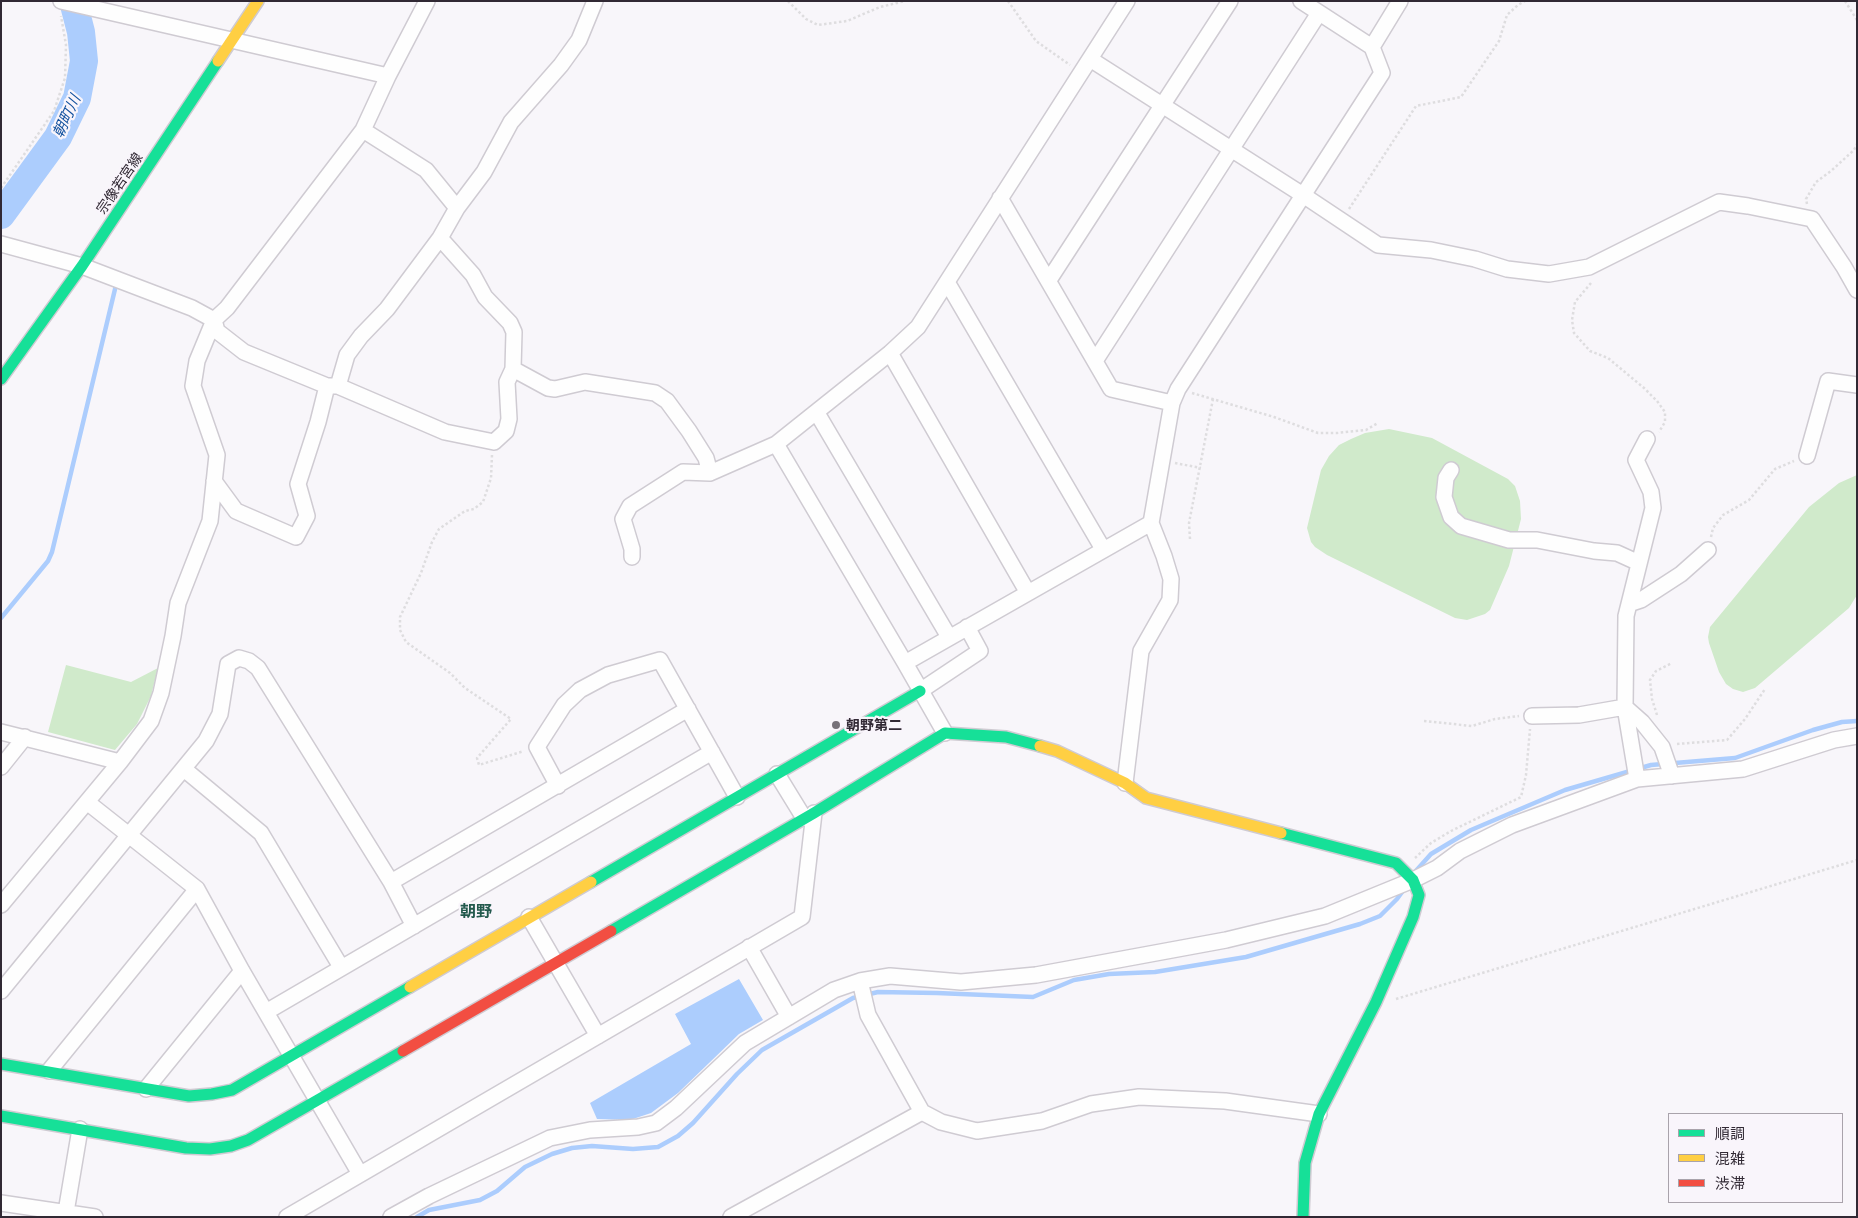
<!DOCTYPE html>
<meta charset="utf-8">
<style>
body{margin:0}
#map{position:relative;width:1858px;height:1218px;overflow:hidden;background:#f8f6fa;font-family:Georgia,"Noto Sans JP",serif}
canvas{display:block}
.frame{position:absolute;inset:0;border:2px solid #312934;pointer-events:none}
.legend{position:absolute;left:1668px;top:1113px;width:175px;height:90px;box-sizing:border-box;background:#f9f5fb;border:1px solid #a9a3ab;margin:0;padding:6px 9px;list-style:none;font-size:15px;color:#312934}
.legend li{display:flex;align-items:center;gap:10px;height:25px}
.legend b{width:25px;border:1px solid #a9a3ab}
</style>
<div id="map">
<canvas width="1858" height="1218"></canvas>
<div class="frame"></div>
<ul class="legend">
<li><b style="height:6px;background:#16e098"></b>順調</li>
<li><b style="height:6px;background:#ffcf43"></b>混雑</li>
<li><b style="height:6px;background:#f24e42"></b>渋滞</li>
</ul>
</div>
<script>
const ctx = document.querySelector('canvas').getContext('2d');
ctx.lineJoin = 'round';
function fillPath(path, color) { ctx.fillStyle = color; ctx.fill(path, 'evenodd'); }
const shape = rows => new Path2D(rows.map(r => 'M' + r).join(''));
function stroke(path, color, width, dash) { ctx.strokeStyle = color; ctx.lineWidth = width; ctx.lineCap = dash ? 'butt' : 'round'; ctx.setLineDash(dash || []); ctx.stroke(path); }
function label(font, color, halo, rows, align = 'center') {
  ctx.font = font + ' Georgia,"Noto Sans JP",serif'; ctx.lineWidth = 4.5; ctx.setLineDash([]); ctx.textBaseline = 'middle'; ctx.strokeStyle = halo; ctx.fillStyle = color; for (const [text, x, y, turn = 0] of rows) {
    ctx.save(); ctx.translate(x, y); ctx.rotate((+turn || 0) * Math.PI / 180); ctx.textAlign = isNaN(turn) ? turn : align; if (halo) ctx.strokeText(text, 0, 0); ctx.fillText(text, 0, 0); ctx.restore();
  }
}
fillPath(shape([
 [1389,429,1432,438,1508,479,1515,486,1520,501,1521,519,1509,566,1490,610,1485,614,1467,620,1455,618,1327,555,1315,547,1311,542,1307,528,1321,470,1329,456,1339,445,1351,439,1365,433],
 [1857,475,1857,595,1849,608,1755,688,1743,692,1733,689,1726,684,1719,672,1709,643,1708,637,1710,627,1809,507,1839,483],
 [66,665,131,682,158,668,151,696,137,724,115,750,48,732]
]), '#d0eacb');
fillPath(shape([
 [739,979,763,1020,739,1034,678,1093,651,1113,630,1120,597,1119,590,1103,691,1044,675,1014]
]), '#accdfd');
stroke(shape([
 [1,618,48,561,52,552,116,285],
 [1414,873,1431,854,1471,830,1565,790,1651,765,1735,758,1813,730,1842,722,1857,721],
 [417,1217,429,1210,480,1200,497,1191,525,1167,552,1154,572,1148,592,1146,633,1149,658,1147,678,1136,693,1123,737,1074,762,1050,853,998,878,992,937,993,1033,997,1074,980,1109,974,1155,972,1246,957,1360,924,1380,916,1397,899,1405,888]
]), '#accdfd', 4.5);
stroke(shape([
 [1,215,58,137,77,98,84,61,81,32,73,1]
]), '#accdfd', 28);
const street = shape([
 [61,1,388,76],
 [1372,47,1400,1],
 [1090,59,1303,195,1378,245,1431,250,1475,259,1507,269,1549,274,1589,267,1719,202,1748,206,1812,219,1844,267,1857,290],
 [363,130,426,170,457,208],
 [1000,198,1111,389,1172,403],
 [440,238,473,275,485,297,510,323,514,332,513,369],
 [1,244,82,266,192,308,214,320,217,331,244,352,327,386,338,386,445,432,494,442,506,431,509,419,507,382,513,369,548,388,555,389,585,382,655,393,667,401,689,431,706,458,710,473,776,444,890,353,918,327,1127,1],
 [1049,280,1230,1],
 [947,282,1103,549],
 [890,353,1028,593],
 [1095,361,1319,13],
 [338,386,347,355,361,336,387,309,440,238,457,208,484,172,511,122,561,65,579,40,595,1],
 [817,413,949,637],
 [776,444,905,663,945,733],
 [1807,456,1828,381,1857,385],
 [1451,470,1446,478,1444,497,1451,517,1461,526,1509,540,1537,540,1594,551,1617,553,1639,563],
 [214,481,236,511,296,537,307,516,298,484,318,422,327,386],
 [632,557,632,549,623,519,630,506,683,472,710,473],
 [1629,604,1641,600,1681,574,1708,550],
 [905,663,1151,523],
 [920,691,980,651,967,627],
 [1532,716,1579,715,1625,707,1642,722,1662,747,1672,776],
 [1,732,120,762],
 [1,767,25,737],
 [184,769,261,833,341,967],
 [777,774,804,818],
 [1637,779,1625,707,1626,616,1653,508,1651,492,1636,460,1647,439],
 [1125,783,1141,651,1170,600,1171,579,1164,556,1151,523,1172,403,1178,389,1382,73,1372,47,1301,1],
 [558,786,537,747,564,705,580,690,608,675,660,660,737,797],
 [87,802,197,889,242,971,360,1174],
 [391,882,688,709],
 [1,905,120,762,151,721,161,693,173,636,178,603,210,521,217,455,193,386,197,361,214,320,227,308,363,130,388,76,427,1],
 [529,917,598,1036],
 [749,947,789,1017],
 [860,981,868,1015,922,1112,941,1122,977,1131,1042,1121,1091,1104,1139,1097,1225,1101,1319,1114],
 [1,991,206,741,220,714,228,664,239,658,249,661,258,668,391,882,414,926],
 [266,1012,712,752],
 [49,1071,197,889],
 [146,1089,242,971],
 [1,1203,95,1217],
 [66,1212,80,1129],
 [287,1217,802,917,814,813],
 [391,1217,429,1196,550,1138,590,1130,638,1127,656,1123,676,1108,745,1043,834,990,860,981,890,976,961,982,1036,975,1226,940,1325,916,1413,880,1437,868,1460,851,1512,825,1637,779,1743,769,1834,740,1857,736],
 [731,1217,922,1112]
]);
const fast = shape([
 [1,379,82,266,218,61],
 [1281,833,1396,863,1413,880,1419,895,1413,917,1376,1002,1319,1114,1305,1163,1303,1217],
 [591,882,920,691],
 [611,931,814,813,945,733,1006,737,1040,746],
 [1,1064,189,1096,212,1094,232,1090,410,987],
 [1,1116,186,1148,210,1149,231,1146,248,1140,403,1051]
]);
const slow = shape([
 [218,61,258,1],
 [1040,746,1057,751,1125,783,1146,798,1281,833],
 [410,987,591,882]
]);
const jam = shape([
 [403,1051,611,931]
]);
stroke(street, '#cfcbd2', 18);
stroke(fast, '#cfcbd2', 14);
stroke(slow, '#cfcbd2', 14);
stroke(jam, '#cfcbd2', 14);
stroke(shape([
 [788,1,806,19,818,25,847,21,880,7,905,1],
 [1008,1,1036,41,1070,65],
 [1845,1,1857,20],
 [1,188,54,111,65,78,66,45,61,16],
 [1807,204,1806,199,1816,182,1831,171,1854,150,1857,144],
 [1349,209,1416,106,1461,97,1499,41,1507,15,1518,5,1525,1],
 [1591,283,1575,302,1572,320,1574,333,1590,351,1608,358,1644,388,1657,401,1665,412,1665,422,1659,432],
 [1192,393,1274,417,1318,433,1337,433,1366,430,1378,423],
 [492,455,491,478,483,502,474,509,465,511,439,529,432,542,421,573,400,617,400,630,406,642,450,673,465,688,511,719,477,758,479,765,524,751],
 [1175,463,1201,468],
 [1711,537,1713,528,1723,515,1749,500,1775,469,1794,461],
 [1190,539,1189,523,1213,399],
 [1657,715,1652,699,1650,680,1656,671,1672,663],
 [1424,721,1472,726,1495,719,1519,716],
 [1677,744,1727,740,1745,719,1765,689],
 [1415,858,1431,843,1451,831,1521,797,1526,775,1530,729],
 [1396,999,1857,860]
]), '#dedddf', 2.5, [2.5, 2.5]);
stroke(street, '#fefefe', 15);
stroke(fast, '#16e098', 11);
stroke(slow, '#ffcf43', 11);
stroke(jam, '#f24e42', 11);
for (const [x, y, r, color] of [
 [836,725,5,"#777179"]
]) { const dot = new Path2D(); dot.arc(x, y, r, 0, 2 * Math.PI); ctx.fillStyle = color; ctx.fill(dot); stroke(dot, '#f9f5fb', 2); }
label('14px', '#312934', '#f9f5fb', [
 ["宗像若宮線",119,183,-56]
]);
label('bold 14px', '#312934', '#f9f5fb', [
 ["朝野第二",846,725]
], 'left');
label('italic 15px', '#12519e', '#f9f5fb', [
 ["朝町川",66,116,-65]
]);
label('bold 16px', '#23594d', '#f9f5fb', [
 ["朝野",476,911]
]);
</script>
